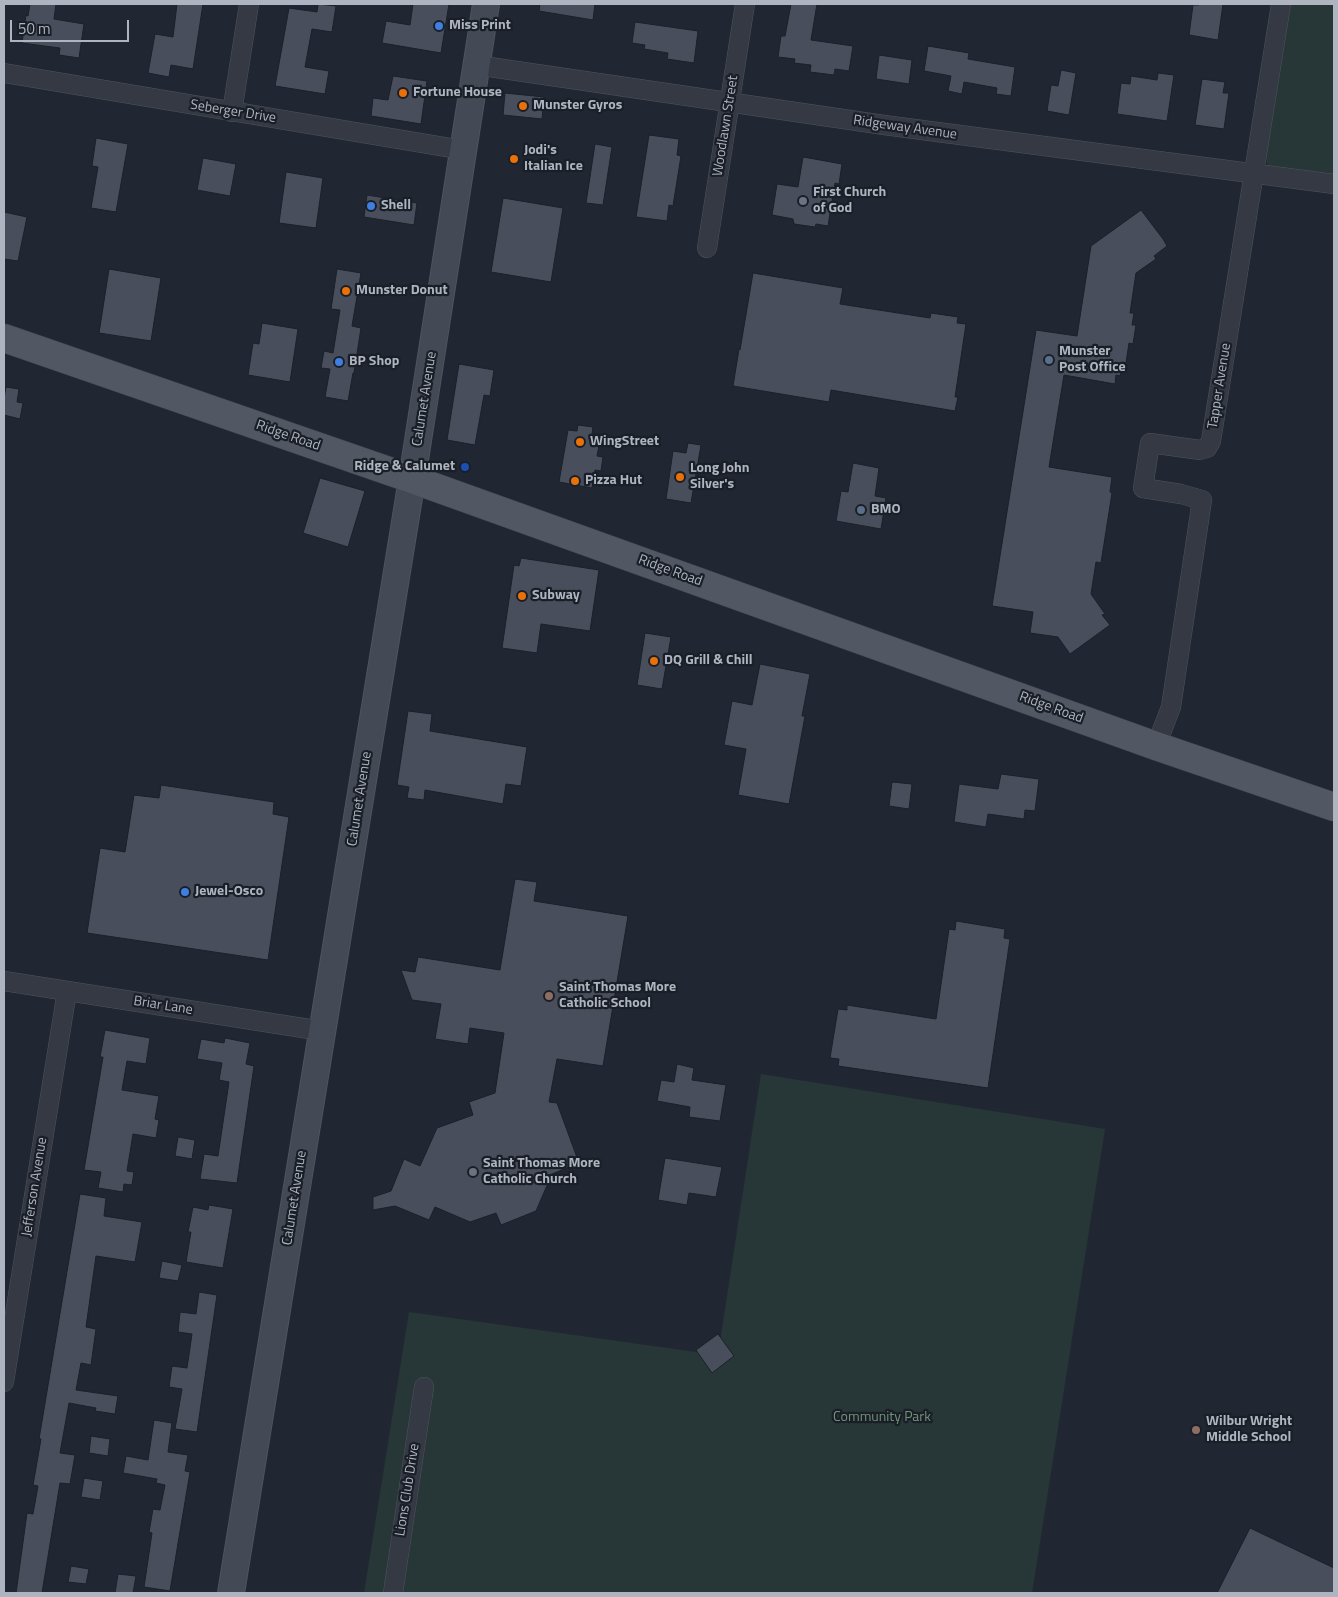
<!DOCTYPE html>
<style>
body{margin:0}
#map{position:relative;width:1338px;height:1597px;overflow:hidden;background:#212732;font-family:"Titillium Web",sans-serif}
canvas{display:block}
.frame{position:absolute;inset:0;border:5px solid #aeb4c0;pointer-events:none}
.scale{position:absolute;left:10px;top:20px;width:119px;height:22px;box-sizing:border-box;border:2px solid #aeb4c0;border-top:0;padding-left:6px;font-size:15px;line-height:18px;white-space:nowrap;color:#aeb4c0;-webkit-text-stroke:4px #1a1f27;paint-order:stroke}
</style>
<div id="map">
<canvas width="1338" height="1597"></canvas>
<div class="frame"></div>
<div class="scale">50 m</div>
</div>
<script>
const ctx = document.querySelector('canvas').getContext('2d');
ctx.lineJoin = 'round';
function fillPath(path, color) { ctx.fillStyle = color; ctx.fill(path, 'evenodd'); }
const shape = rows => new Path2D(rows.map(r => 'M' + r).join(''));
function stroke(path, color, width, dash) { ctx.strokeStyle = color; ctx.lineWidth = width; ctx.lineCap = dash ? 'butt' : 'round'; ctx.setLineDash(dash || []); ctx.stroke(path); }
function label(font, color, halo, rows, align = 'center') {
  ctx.font = font + ' "Titillium Web",sans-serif'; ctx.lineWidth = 4.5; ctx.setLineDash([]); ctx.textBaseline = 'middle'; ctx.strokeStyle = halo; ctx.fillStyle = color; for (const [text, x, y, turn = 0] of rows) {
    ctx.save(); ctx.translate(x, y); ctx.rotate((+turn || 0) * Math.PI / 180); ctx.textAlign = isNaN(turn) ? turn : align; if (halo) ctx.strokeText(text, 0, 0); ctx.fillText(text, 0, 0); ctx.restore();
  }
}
fillPath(shape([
 [1290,4,1334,4,1334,178,1275,170,1267,164,1266,157],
 [761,1074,1105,1129,1032,1593,364,1593,409,1312,718,1355]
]), '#273637');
const building = shape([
 [30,4,56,4,54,19,84,24,79,58,59,55,60,48,22,43,26,15,28,16,30,4],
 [177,4,203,4,193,69,171,65,169,77,148,73,155,34,173,37,177,4],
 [318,4,336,6,332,32,312,29,305,67,329,71,325,94,275,86,289,8,317,12,318,4],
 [413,4,449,4,441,53,382,43,386,21,410,25,413,4],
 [540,4,595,4,593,20,539,11,540,4],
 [791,4,817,4,811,40,853,46,849,71,835,69,834,75,810,72,811,65,794,63,795,59,778,57,781,36,785,36,791,4],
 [1199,4,1223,4,1218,40,1189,35,1193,5,1199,5,1199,4],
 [635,22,698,31,694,63,667,59,668,53,644,49,645,45,632,43,635,22],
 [928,46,969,53,968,59,1015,67,1011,96,996,94,997,88,964,82,962,94,948,91,951,76,924,71,928,46],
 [879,55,912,60,909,84,876,79,879,55],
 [1061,70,1076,73,1069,115,1047,111,1051,85,1058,86,1061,70],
 [1158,73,1174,75,1167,121,1117,114,1121,83,1130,84,1131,76,1157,80,1158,73],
 [393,76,427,81,421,124,371,116,373,98,388,100,393,76],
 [1202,79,1225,82,1223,93,1229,93,1224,129,1195,125,1202,79],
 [505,93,544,97,542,119,503,115,505,93],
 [649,135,679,139,677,155,681,156,673,206,669,205,667,221,636,217,649,135],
 [96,138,128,144,116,212,91,208,98,167,92,166,96,138],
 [595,144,612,147,603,205,586,203,595,144],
 [803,157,842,164,839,184,835,183,828,226,816,224,815,227,794,224,793,219,772,215,777,184,798,187,803,157],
 [203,158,236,164,230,196,197,190,203,158],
 [286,172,323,178,316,228,279,223,286,172],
 [367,195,417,203,414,225,364,217,367,195],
 [503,198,563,208,551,282,491,272,503,198],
 [1141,210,1163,239,1167,246,1154,256,1156,259,1136,273,1130,313,1134,313,1132,325,1136,325,1133,344,1129,343,1126,363,1122,362,1120,376,1116,375,1115,384,1064,375,1049,467,1112,477,1110,492,1112,493,1101,563,1096,562,1091,594,1105,614,1102,615,1110,625,1070,654,1058,637,1030,633,1033,612,992,606,1036,330,1077,336,1091,246,1141,210],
 [4,212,27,217,18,261,4,259,4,212],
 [109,269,161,278,151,341,99,333,109,269],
 [337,269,361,273,352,326,361,328,354,373,353,373,348,401,325,397,330,369,321,368,324,351,333,353,340,310,331,309,337,269],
 [753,273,843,288,840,304,930,318,931,313,958,317,957,323,966,324,955,397,958,397,955,411,831,390,829,402,733,386,739,349,740,350,753,273],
 [262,323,298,329,290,382,248,375,253,343,259,344,262,323],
 [459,364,494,370,490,396,484,395,475,445,447,440,459,364],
 [6,387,19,389,17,402,23,403,20,419,4,415,4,398,6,387],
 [578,425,593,427,592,434,601,435,597,456,603,457,601,471,595,470,592,488,559,482,568,430,577,431,578,425],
 [688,443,701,445,691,503,666,499,673,451,686,453,688,443],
 [853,463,879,468,875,496,886,498,881,529,836,521,841,491,848,492,853,463],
 [320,478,365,491,348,547,303,533,320,478],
 [521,558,599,570,590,631,541,624,537,653,502,648,514,565,519,566,521,558],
 [645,633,671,637,662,689,637,685,645,633],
 [760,664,810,674,802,716,805,716,789,804,738,795,746,749,724,745,732,701,752,705,760,664],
 [408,711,432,714,430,731,527,747,521,786,506,784,503,804,425,790,424,800,407,798,409,787,397,785,408,711],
 [1001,774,1039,779,1035,811,1025,810,1024,819,988,814,986,827,954,822,959,784,998,789,1001,774],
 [892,782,912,784,909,809,889,806,892,782],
 [161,785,274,802,273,814,289,817,268,960,87,933,100,848,125,852,134,795,159,798,161,785],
 [515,879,537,882,534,901,628,916,603,1066,557,1059,549,1102,557,1103,579,1163,552,1174,536,1211,501,1225,496,1213,470,1222,435,1207,429,1220,395,1206,373,1210,373,1197,391,1191,404,1159,420,1166,437,1128,473,1115,469,1102,495,1093,504,1033,470,1028,468,1044,435,1039,441,1004,412,1000,401,970,415,972,418,957,500,970,515,879],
 [956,921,1005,929,1004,938,1010,939,988,1088,838,1066,839,1059,830,1058,838,1009,847,1010,847,1005,936,1019,949,929,955,930,956,921],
 [105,1030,150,1038,146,1064,127,1061,122,1090,159,1096,155,1119,159,1120,156,1138,133,1134,127,1171,134,1172,132,1185,124,1184,123,1192,98,1188,101,1172,84,1170,103,1057,100,1057,105,1030],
 [225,1038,250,1043,246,1064,254,1066,237,1183,200,1179,204,1154,218,1156,229,1082,219,1080,222,1063,197,1059,201,1039,224,1043,225,1038],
 [677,1064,694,1068,692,1080,726,1085,720,1121,689,1117,690,1107,657,1101,661,1080,674,1082,677,1064],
 [178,1137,195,1140,192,1159,175,1156,178,1137],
 [665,1158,722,1167,716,1197,689,1193,687,1205,658,1200,665,1158],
 [80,1194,106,1198,104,1216,142,1222,135,1262,96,1256,86,1327,96,1329,91,1365,81,1363,76,1390,118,1396,115,1414,95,1411,96,1408,69,1403,60,1453,75,1455,70,1484,60,1483,42,1593,16,1593,27,1513,33,1514,38,1486,33,1485,41,1439,39,1439,80,1194],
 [209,1205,233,1209,223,1268,186,1262,191,1232,188,1232,193,1207,208,1210,209,1205],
 [162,1261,182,1265,178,1281,159,1278,162,1261],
 [199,1292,217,1295,197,1432,175,1429,182,1389,169,1387,172,1366,187,1368,192,1334,178,1332,180,1312,196,1314,199,1292],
 [718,1334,734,1356,712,1373,696,1350,718,1334],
 [154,1420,172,1423,168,1452,188,1455,185,1471,190,1472,170,1591,144,1587,152,1533,149,1532,153,1509,160,1510,165,1485,156,1483,157,1479,123,1473,126,1456,148,1460,154,1420],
 [91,1436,110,1439,108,1456,89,1453,91,1436],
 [84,1478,103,1481,100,1500,81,1497,84,1478],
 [1250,1528,1334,1568,1334,1593,1217,1593,1250,1528],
 [71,1566,89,1569,86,1584,68,1582,71,1566],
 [118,1574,136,1576,133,1593,115,1593,118,1574]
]);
fillPath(building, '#484e5b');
stroke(building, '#1c2029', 1);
const minor = shape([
 [476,65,884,125,1334,184],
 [4,73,463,150],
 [232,112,249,4],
 [707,248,745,4],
 [1156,746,1171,707,1202,500,1181,494,1143,488,1150,443,1200,450,1207,448,1211,441,1281,4],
 [4,981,322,1031],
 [4,1382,67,991],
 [393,1593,424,1387]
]);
const secondary = shape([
 [231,1593,412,479,486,4]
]);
const primary = shape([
 [4,338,412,479,1156,746,1334,807]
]);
stroke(minor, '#4f545e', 20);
stroke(secondary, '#4f545e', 28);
stroke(primary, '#3e424c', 29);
stroke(minor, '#343943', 19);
stroke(secondary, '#434955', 26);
stroke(primary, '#525863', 28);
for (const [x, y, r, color] of [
 [439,26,5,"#3f7fe0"],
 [403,93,5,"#e8710a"],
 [523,106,5,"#e8710a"],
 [514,159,5,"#e8710a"],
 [803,201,5,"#6b7280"],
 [371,206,5,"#3f7fe0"],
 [346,291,5,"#e8710a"],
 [1049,360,5,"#5c6f8a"],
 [339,362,5,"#3f7fe0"],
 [580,442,5,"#e8710a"],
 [465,467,5,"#1a4fb4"],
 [680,477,5,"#e8710a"],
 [575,481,5,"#e8710a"],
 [861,510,5,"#5c6f8a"],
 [522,596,5,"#e8710a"],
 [654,661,5,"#e8710a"],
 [185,892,5,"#3f7fe0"],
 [549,996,5,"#8d6e63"],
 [473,1172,5,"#6b7280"],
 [1196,1430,5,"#8d6e63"]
]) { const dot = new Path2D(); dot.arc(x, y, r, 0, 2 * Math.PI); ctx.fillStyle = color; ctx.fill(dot); stroke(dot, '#1a1f27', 2); }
label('bold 14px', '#aeb4c0', '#1a1f27', [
 ["Miss Print",449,26],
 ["Fortune House",413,93],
 ["Munster Gyros",533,106],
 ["Jodi's",524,151],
 ["Italian Ice",524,167],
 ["First Church",813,193],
 ["of God",813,209],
 ["Shell",381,206],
 ["Munster Donut",356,291],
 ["Munster",1059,352],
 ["Post Office",1059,368],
 ["BP Shop",349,362],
 ["WingStreet",590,442],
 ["Ridge & Calumet",455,467,"right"],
 ["Long John",690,469],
 ["Silver's",690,485],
 ["Pizza Hut",585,481],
 ["BMO",871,510],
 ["Subway",532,596],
 ["DQ Grill & Chill",664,661],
 ["Jewel-Osco",195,892],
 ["Saint Thomas More",559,988],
 ["Catholic School",559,1004],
 ["Saint Thomas More",483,1164],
 ["Catholic Church",483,1180],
 ["Wilbur Wright",1206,1422],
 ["Middle School",1206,1438]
], 'left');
label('14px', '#aeb4c0', '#1a1f27', [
 ["Seberger Drive",233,112,9],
 ["Woodlawn Street",726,126,-81],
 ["Ridgeway Avenue",905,128,8],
 ["Tapper Avenue",1220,386,-81],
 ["Calumet Avenue",425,399,-81],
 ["Ridge Road",288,436,19],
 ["Ridge Road",670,571,20],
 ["Ridge Road",1051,708,20],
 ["Calumet Avenue",360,799,-81],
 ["Briar Lane",163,1006,9],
 ["Jefferson Avenue",35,1187,-81],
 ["Calumet Avenue",295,1198,-81],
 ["Lions Club Drive",408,1490,-81]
]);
label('14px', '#70937b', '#1a1f27', [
 ["Community Park",882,1418]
]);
</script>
